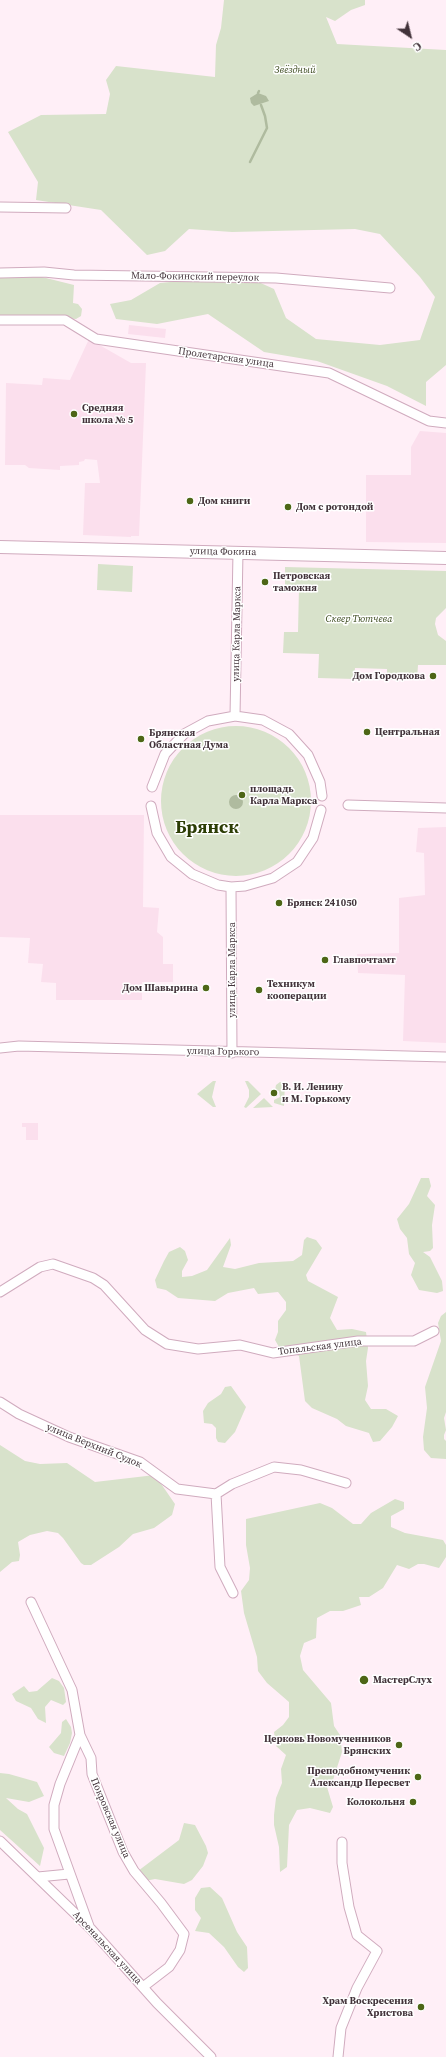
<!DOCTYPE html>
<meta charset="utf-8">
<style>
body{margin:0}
#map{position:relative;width:446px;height:2057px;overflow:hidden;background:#ffeff7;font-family:"Source Serif 4",serif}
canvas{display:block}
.north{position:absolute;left:390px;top:16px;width:40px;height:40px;-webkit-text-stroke:3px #fff;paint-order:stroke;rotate:145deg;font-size:11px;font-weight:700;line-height:16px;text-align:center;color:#42333a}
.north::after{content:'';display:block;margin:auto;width:14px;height:18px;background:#42333a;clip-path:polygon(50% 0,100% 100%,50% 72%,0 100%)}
</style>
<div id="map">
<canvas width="446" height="2057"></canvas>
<div class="north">С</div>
</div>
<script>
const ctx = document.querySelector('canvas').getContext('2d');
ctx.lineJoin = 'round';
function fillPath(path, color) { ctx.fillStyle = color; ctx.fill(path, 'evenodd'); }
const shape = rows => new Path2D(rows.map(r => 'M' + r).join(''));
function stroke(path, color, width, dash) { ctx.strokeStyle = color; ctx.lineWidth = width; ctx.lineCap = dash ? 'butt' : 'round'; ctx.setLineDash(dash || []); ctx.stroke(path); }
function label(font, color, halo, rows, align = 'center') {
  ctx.font = font + ' "Source Serif 4",serif'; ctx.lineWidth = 3; ctx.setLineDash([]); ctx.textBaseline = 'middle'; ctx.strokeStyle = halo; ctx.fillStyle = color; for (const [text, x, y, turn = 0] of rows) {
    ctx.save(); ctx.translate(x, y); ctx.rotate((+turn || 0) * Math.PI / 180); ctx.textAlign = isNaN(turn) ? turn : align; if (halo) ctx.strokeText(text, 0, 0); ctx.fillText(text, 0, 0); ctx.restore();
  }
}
fillPath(shape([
 [129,325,166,329,165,338,128,334],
 [89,339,131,363,146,363,139,536,131,536,131,537,83,535,85,483,100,483,97,460,85,459,84,461,79,462,79,465,60,466,60,470,29,468,25,465,5,465,6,383,42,385,43,378,70,380],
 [420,431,446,433,446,543,366,542,366,475,411,475,411,447],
 [0,815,144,815,143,907,159,908,157,932,163,937,163,964,173,964,173,982,142,982,142,1000,56,1000,56,983,41,982,43,964,28,963,30,938,0,937],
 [446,827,446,1043,403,1041,405,975,358,973,357,954,399,953,399,898,425,895,424,853,416,852,418,828],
 [22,1123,38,1123,38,1140,26,1140,26,1127,22,1127]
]), '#fbdfed');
fillPath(shape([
 [224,0,365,0,365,5,351,10,335,21,326,17,337,44,446,50,446,365,426,382,426,406,387,386,317,361,264,352,208,314,157,324,116,319,110,304,131,300,160,283,220,277,254,280,274,289,286,318,316,339,380,345,420,340,435,297,420,277,380,234,355,229,232,232,189,229,165,251,147,255,101,210,36,200,38,182,8,132,41,115,106,114,110,94,106,80,116,66,215,77,216,45,221,28],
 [0,276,38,276,74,285,73,303,78,304,82,309,81,316,76,319,0,315],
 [98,564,133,566,132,592,97,590],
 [285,567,446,571,446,608,436,618,435,624,438,635,446,641,446,665,418,665,417,680,387,680,387,669,355,668,354,679,318,678,319,654,283,653,284,632,298,632,299,587,285,587],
 '161 801a75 75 0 1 1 150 0a75 75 0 1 1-150 0Z',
 [213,1081,216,1081,215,1084,212,1097,216,1107,213,1107,197,1094],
 [245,1081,248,1081,261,1094,246,1108,244,1107,249,1097,249,1090],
 [280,1082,285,1083,284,1106,274,1103,274,1100,280,1097,279,1091,275,1090,276,1085],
 [264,1098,273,1107,253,1108],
 [421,1178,429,1178,431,1186,427,1196,435,1205,432,1225,433,1248,430,1251,423,1252,430,1257,442,1281,443,1291,437,1293,419,1290,411,1275,415,1263,409,1254,407,1238,400,1229,397,1219,409,1204],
 [307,1237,316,1240,322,1248,306,1275,308,1281,338,1297,330,1318,337,1330,352,1329,366,1332,368,1348,366,1361,368,1386,365,1400,371,1409,386,1409,398,1416,392,1427,380,1441,373,1442,369,1433,346,1426,337,1419,312,1408,305,1401,299,1356,279,1347,275,1340,278,1332,278,1321,286,1310,286,1302,278,1292,258,1294,254,1288,228,1293,215,1301,178,1298,166,1290,157,1288,155,1280,164,1261,169,1252,180,1247,185,1251,188,1260,182,1271,182,1277,192,1276,207,1270,230,1238,231,1245,223,1267,235,1269,259,1263,293,1261,302,1255,304,1240],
 [446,1312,446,1412,444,1418,446,1430,444,1435,444,1439,446,1441,446,1459,431,1458,424,1450,423,1437,427,1408,425,1387,441,1341,438,1323,441,1316],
 [231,1386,246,1407,235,1432,225,1443,218,1442,216,1438,216,1428,212,1424,204,1423,203,1411,208,1403,221,1394,225,1387],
 [0,1445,25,1461,40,1464,67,1463,95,1482,155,1475,175,1504,172,1515,154,1528,133,1534,119,1547,91,1565,84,1565,81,1563,63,1538,58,1533,47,1531,30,1535,18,1542,20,1555,19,1561,12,1562,0,1572],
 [395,1499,404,1502,404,1509,391,1516,391,1527,405,1533,443,1540,446,1545,446,1557,439,1568,424,1564,418,1564,409,1569,397,1565,383,1588,369,1597,359,1597,361,1605,343,1611,330,1611,317,1618,316,1638,304,1643,300,1656,303,1670,331,1703,334,1726,340,1735,342,1752,333,1780,327,1787,333,1807,330,1813,310,1808,297,1810,289,1825,287,1867,280,1872,279,1847,274,1825,274,1815,276,1798,282,1783,281,1769,286,1755,276,1746,274,1732,283,1725,289,1717,289,1702,267,1683,258,1671,257,1657,244,1613,241,1591,249,1580,250,1568,246,1545,246,1519,320,1503,332,1508,353,1524,361,1524,371,1513],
 [52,1678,59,1681,64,1688,66,1702,63,1705,51,1700,45,1707,46,1723,38,1719,31,1708,16,1701,12,1694,24,1686,29,1692,37,1691],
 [66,1719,71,1727,72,1733,70,1743,64,1756,54,1753,49,1747,61,1733,62,1722],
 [0,1773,9,1774,37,1782,44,1796,29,1802,6,1798,18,1809,27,1814,44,1848,40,1866,0,1830],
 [184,1823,195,1825,206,1846,208,1853,203,1866,192,1880,184,1884,155,1879,145,1881,138,1871,179,1840],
 [210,1887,222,1898,237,1932,247,1947,248,1968,244,1972,238,1967,224,1947,209,1933,195,1931,201,1918,195,1910,195,1898,201,1888]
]), '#d8e2cb');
fillPath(shape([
 [258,93,266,96,269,101,254,106,251,103,250,98],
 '229 802a7 7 0 1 1 14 0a7 7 0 1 1-14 0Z'
]), '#afbb9f');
stroke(shape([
 [258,93,259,91],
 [250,162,267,128,265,116,261,105]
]), '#afbb9f', 2.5);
const minor = shape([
 [0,207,66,208],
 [0,273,44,272,74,275,276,278,390,288],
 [0,320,65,320,96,339,329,373,429,421,446,423],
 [235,716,238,552],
 [152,787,165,754,184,734,208,721,235,716,263,720,289,734,308,755,320,782,322,796],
 [348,805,446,808],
 [151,806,157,833,171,857,192,874,218,885,231,887,245,886,273,878,297,862,313,838,321,810],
 [231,887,232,1053],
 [0,1048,19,1046,446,1057],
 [0,1292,40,1267,53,1264,93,1278,104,1285,145,1330,167,1344,198,1349,240,1345,273,1353,358,1341,414,1341,434,1331],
 [0,1402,19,1414,69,1437,140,1462,177,1489,216,1494,232,1484,274,1467,301,1470,346,1483],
 [216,1494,220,1567,233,1593],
 [31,1602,72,1690,80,1735,91,1758,92,1774,123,1852,134,1871,161,1903,184,1934,180,1950,169,1967,143,1987],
 [80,1735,60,1784,54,1805,54,1829,89,1926],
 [0,1841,91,1929,157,2003,211,2057],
 [38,1877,69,1874],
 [338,2057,341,2028,357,1988,377,1951,357,1935,349,1907,342,1863,342,1842]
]);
const major = shape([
 [0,547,446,558]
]);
stroke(minor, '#d0abbe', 11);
stroke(major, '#d0abbe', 14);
stroke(minor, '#fff', 9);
stroke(major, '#fff', 12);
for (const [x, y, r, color] of [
 [74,414,4,"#4d6616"],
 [190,501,4,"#4d6616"],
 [288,507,4,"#4d6616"],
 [265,582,4,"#4d6616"],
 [433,676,4,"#4d6616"],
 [367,732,4,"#4d6616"],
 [141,739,4,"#4d6616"],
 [242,795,4,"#4d6616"],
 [279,903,4,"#4d6616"],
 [325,960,4,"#4d6616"],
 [206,988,4,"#4d6616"],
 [259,990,4,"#4d6616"],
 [274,1093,4,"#4d6616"],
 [364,1680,5,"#4d6616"],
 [399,1745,4,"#4d6616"],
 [418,1777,4,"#4d6616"],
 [413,1802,4,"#4d6616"],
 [421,2007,4,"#4d6616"]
]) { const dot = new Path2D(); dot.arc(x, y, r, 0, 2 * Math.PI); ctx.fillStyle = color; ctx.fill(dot); stroke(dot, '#fff', 1.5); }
label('italic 10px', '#38471a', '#fff', [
 ["Звёздный",295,70],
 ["Сквер Тютчева",359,619]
]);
label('10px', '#42333a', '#fff', [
 ["Мало-Фокинский переулок",195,277,1],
 ["Пролетарская улица",226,358,8],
 ["улица Фокина",223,552,1],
 ["улица Карла Маркса",237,634,-89],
 ["улица Карла Маркса",232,970,-90],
 ["улица Горького",223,1052,1],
 ["Топальская улица",320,1347,-7],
 ["улица Верхний Судок",94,1446,22],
 ["Покровская улица",110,1818,67],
 ["Арсенальская улица",107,1948,47]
]);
label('bold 10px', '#42333a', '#fff', [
 ["Средняя",82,408],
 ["школа № 5",82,420],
 ["Дом книги",198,501],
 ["Дом с ротондой",296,507],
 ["Петровская",273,576],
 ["таможня",273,588],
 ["Дом Городкова",425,676,"right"],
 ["Центральная",375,732],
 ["Брянская",149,733],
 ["Областная Дума",149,745],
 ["площадь",250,789],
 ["Карла Маркса",250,801],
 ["Брянск 241050",287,903],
 ["Главпочтамт",333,960],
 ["Техникум",267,984],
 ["кооперации",267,996],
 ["Дом Шавырина",198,988,"right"],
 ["В. И. Ленину",282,1087],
 ["и М. Горькому",282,1099],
 ["МастерСлух",373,1680],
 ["Церковь Новомученников",391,1739,"right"],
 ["Брянских",391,1751,"right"],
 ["Преподобномученик",410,1771,"right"],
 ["Александр Пересвет",410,1783,"right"],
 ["Колокольня",405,1802,"right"],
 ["Храм Воскресения",413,2001,"right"],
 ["Христова",413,2013,"right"]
], 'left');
label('bold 18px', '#2c3d05', '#fff', [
 ["Брянск",207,828]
]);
</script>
